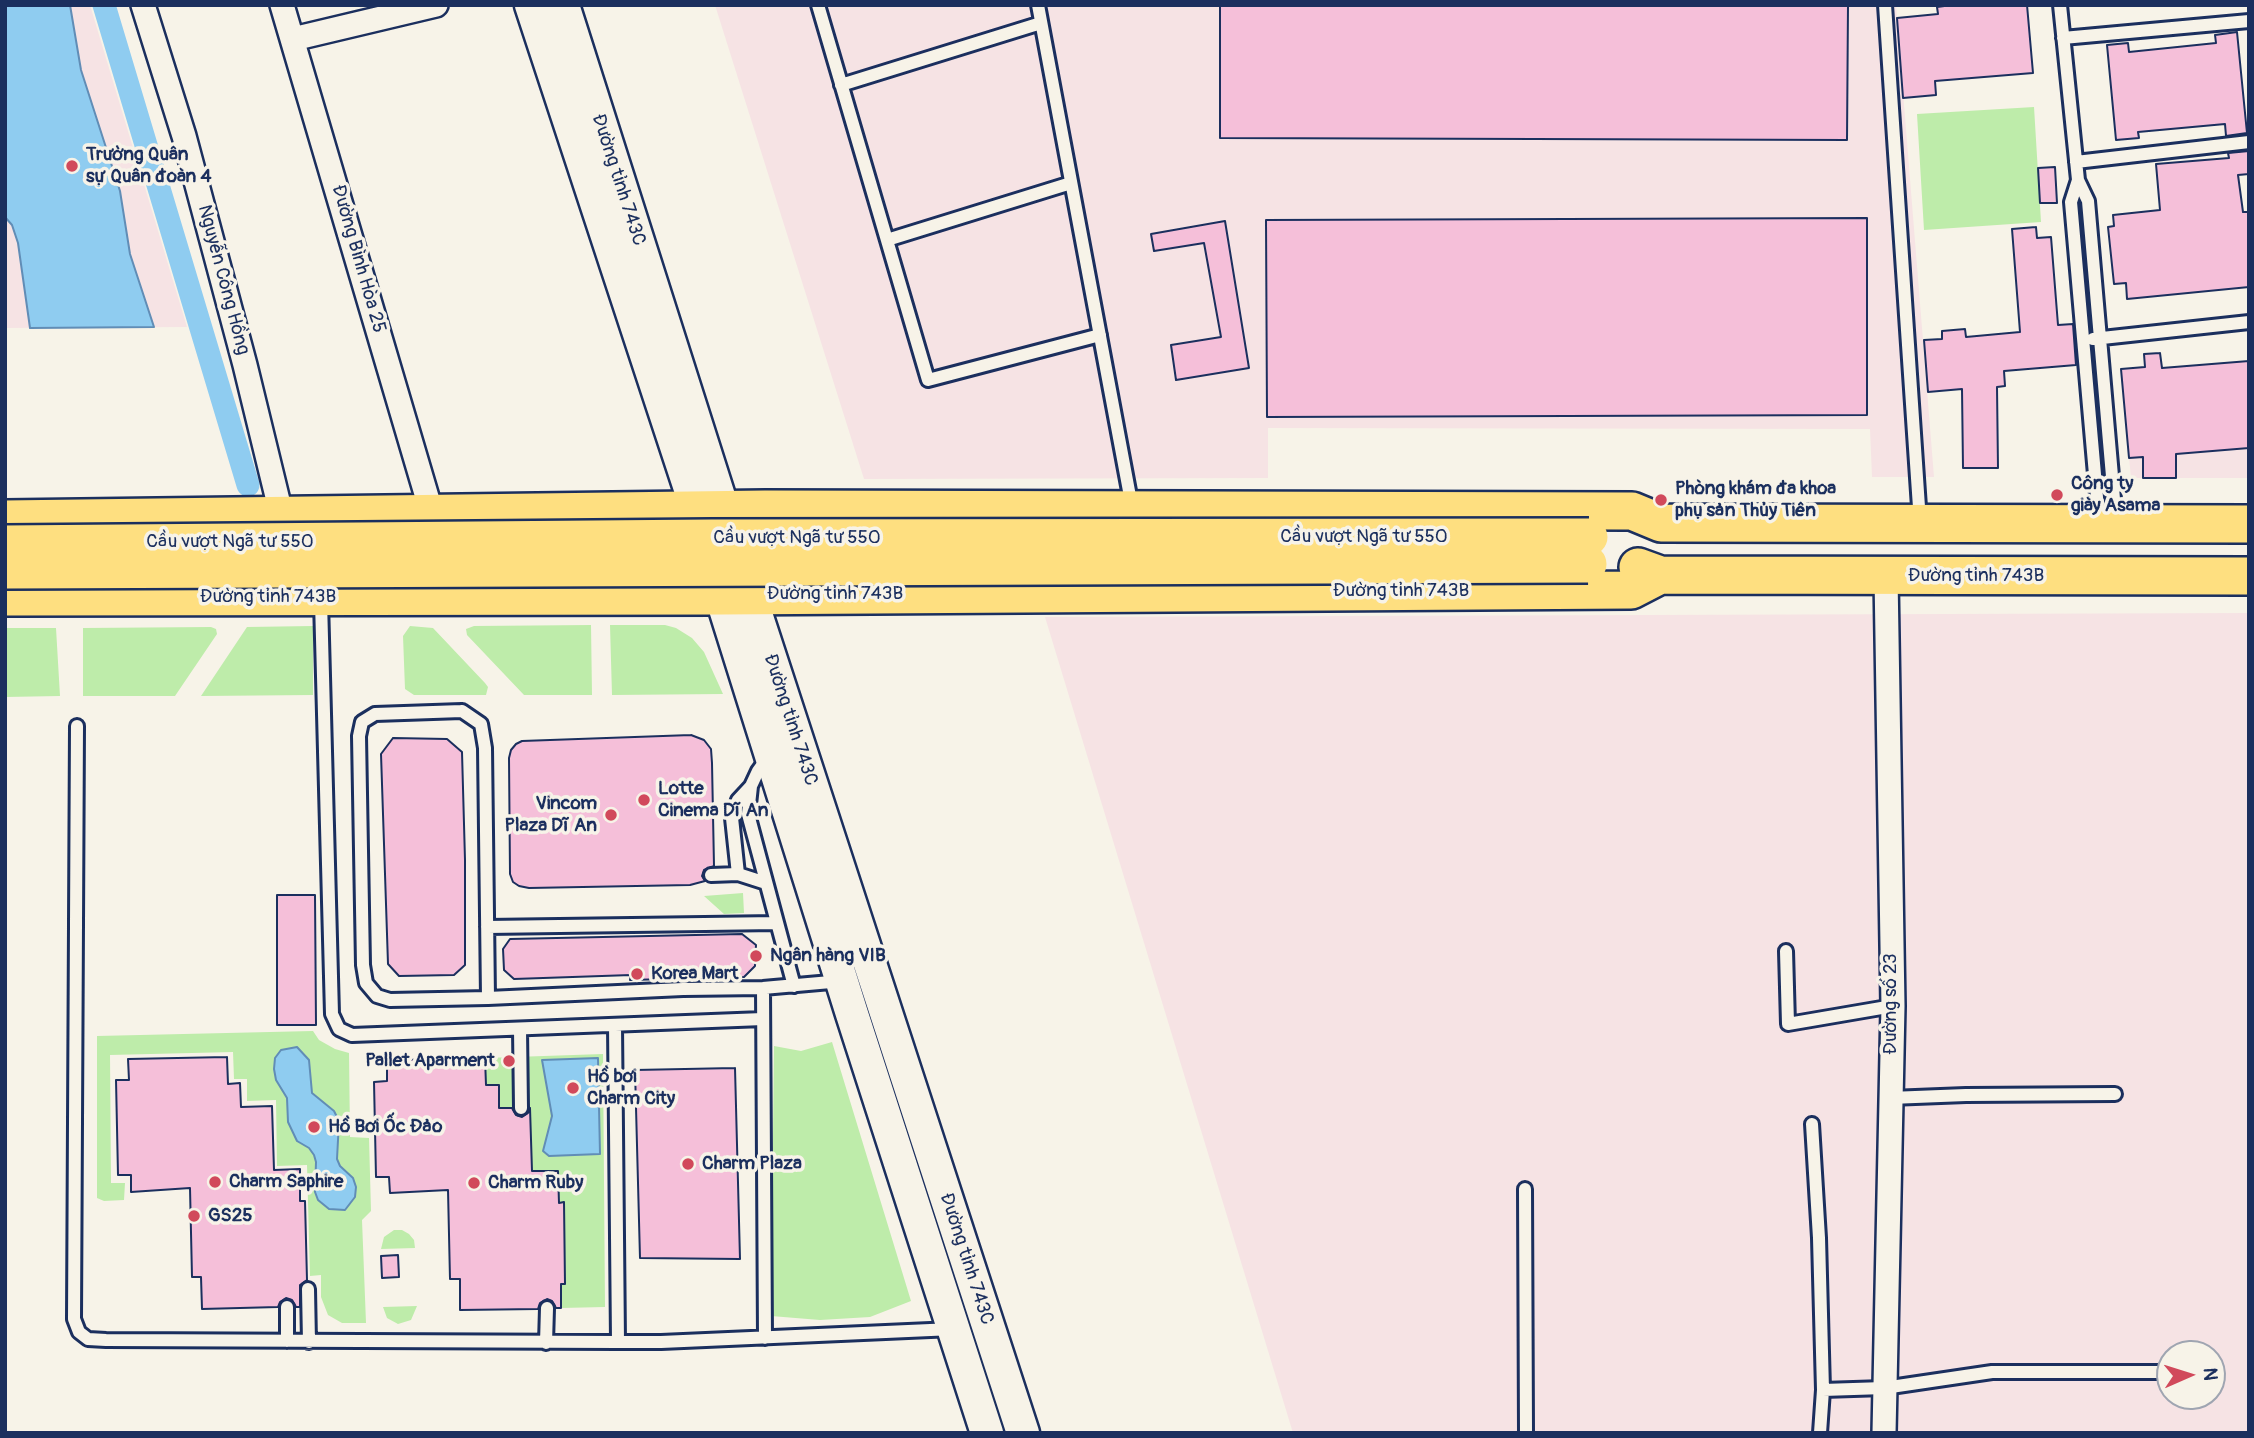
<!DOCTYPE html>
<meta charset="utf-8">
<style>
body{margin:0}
#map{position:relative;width:2254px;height:1438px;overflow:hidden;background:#f7f3e8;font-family:Pangolin,sans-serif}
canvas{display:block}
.frame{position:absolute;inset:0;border:7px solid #1b2f5e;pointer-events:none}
.north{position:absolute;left:2156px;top:1340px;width:70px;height:70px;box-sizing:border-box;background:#f7f3e8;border:2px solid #9fa5b1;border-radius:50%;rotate:87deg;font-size:19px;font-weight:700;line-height:28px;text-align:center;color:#1b2f5e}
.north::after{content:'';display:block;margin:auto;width:24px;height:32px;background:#d1495b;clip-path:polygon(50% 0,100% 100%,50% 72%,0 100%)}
</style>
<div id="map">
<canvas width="2254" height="1438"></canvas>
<div class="frame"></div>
<div class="north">N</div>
</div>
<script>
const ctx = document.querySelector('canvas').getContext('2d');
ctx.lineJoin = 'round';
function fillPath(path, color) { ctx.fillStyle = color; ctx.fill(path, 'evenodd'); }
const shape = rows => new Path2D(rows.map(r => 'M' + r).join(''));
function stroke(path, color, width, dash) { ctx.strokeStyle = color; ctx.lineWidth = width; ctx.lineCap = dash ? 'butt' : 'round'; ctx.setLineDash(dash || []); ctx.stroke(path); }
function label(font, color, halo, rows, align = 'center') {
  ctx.font = font + ' Pangolin,sans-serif'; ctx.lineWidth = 7; ctx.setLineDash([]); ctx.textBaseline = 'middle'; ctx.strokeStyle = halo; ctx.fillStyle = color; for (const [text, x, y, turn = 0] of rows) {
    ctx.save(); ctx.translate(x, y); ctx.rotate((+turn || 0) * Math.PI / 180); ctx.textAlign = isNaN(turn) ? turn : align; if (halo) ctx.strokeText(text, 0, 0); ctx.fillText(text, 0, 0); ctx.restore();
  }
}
fillPath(shape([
 [5,5,90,5,187,327,5,328],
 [715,5,1896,5,1934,477,1872,477,1870,429,1268,428,1268,478,864,479],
 [2249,403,2249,478,2131,478,2125,415],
 [2249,613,2249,1433,1293,1433,1045,617],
 [2170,1354,2212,1354,2212,1396,2170,1396]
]), '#f6e3e4');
fillPath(shape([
 [2034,107,2041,222,1924,230,1917,114],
 [591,625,592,695,524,695,467,635,466,629,474,626],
 [610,625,665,625,676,628,692,638,704,652,723,694,612,695],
 [313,626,313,695,201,696,247,627],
 [410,626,433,628,485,683,488,687,486,695,414,695,405,689,403,636],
 [211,627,216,629,217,634,175,696,83,696,83,628],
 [5,628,56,628,60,696,5,697],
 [743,893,744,913,724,914,704,896],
 [313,1031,319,1040,335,1049,349,1053,350,1137,369,1138,371,1211,362,1220,366,1323,342,1323,328,1315,321,1297,321,1275,310,1276,307,1165,277,1166,276,1100,247,1101,247,1079,234,1079,233,1052,110,1055,111,1183,125,1183,124,1200,104,1201,97,1198,97,1036],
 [832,1042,911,1301,870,1317,820,1320,771,1316,774,1046,801,1051],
 [603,1054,605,1307,561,1308,561,1284,565,1284,564,1203,559,1203,558,1171,532,1171,530,1108,499,1108,499,1085,486,1085,485,1058],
 [394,1230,402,1230,409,1234,414,1240,415,1248,381,1249,384,1237],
 [417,1306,411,1320,398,1324,387,1318,383,1307]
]), '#beecaa');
const water = shape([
 [5,5,70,5,81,70,120,191,130,254,154,327,30,328,18,243,12,225,5,217,5,5],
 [297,1047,309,1060,312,1093,334,1111,339,1121,337,1159,340,1166,353,1178,356,1187,355,1197,345,1210,329,1209,318,1200,315,1192,316,1162,314,1155,309,1148,297,1141,288,1122,287,1098,276,1080,274,1069,275,1058,281,1050,297,1047],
 [598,1058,600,1154,549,1156,543,1151,552,1116,542,1060,598,1058]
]);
fillPath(water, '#8fccf0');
stroke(water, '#618db6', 2);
stroke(shape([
 [104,5,248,485]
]), '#8fccf0', 23);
const building = shape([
 [1220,5,1848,5,1847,140,1220,138,1220,5],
 [1952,5,2027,5,2033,73,1935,81,1936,95,1903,98,1897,18,1938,14,1937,7,1952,5],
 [2237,32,2247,133,2226,136,2225,124,2138,132,2139,138,2116,140,2107,45,2128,43,2129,52,2216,43,2215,35,2237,32],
 [2249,151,2249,174,2238,175,2243,212,2249,212,2249,287,2127,299,2126,283,2114,284,2108,227,2114,226,2113,215,2160,210,2156,164,2229,158,2228,153,2249,151],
 [2055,167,2057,203,2040,203,2038,168,2055,167],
 [1867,218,1867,415,1267,417,1266,220,1867,218],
 [1225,221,1249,368,1176,380,1171,345,1221,337,1204,243,1154,251,1151,234,1225,221],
 [2036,227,2037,238,2051,237,2058,325,2073,324,2076,365,2004,371,2005,386,1997,387,1998,468,1963,468,1962,389,1928,392,1924,340,1942,339,1942,331,1965,329,1966,337,2020,332,2012,229,2036,227],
 [2160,353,2162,368,2249,361,2249,448,2176,454,2176,478,2143,478,2143,457,2129,458,2121,369,2145,367,2144,354,2160,353],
 [691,735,704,740,711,749,712,763,714,866,704,870,702,876,705,881,690,885,529,888,519,886,513,882,510,874,509,758,511,750,516,744,522,741,691,735],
 [393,738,447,739,462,752,465,860,465,965,454,975,399,976,388,964,381,754,393,738],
 [277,895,315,895,316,1025,277,1025,277,895],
 [742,934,756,945,755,966,744,977,630,980,631,975,514,979,504,970,503,949,510,939,742,934],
 [227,1057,228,1084,240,1083,241,1107,272,1106,274,1170,300,1169,300,1201,305,1201,307,1280,300,1285,300,1307,296,1307,292,1300,286,1298,280,1302,278,1307,202,1309,201,1277,192,1277,190,1188,131,1192,131,1175,118,1175,116,1080,129,1080,128,1059,227,1057],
 [485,1058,486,1085,499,1085,499,1108,512,1108,516,1115,522,1117,528,1113,530,1108,532,1171,558,1171,559,1203,564,1202,565,1284,561,1284,561,1308,556,1308,552,1301,547,1299,540,1303,538,1309,460,1310,460,1279,450,1279,448,1190,390,1193,389,1177,376,1177,374,1082,387,1081,387,1060,485,1058],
 [735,1068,740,1259,640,1258,635,1070,735,1068],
 [398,1255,399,1277,382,1278,381,1256,398,1255]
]);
fillPath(building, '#f5bfd9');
stroke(building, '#1b2f5e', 2);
const service = shape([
 [818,5,928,380,1100,335],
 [1038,5,1132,507],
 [1885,5,1920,522],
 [2060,5,2078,180,2088,201,2116,522],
 [2063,38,2249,21],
 [841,85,1041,23],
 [2076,162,2249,142],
 [2078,180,2071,202,2099,520],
 [887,240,1071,183],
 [2093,339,2249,322],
 [321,601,332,1014,339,1029,352,1035,763,1019],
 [462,711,481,724,485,748,488,998,390,1000,377,996,366,983,363,965,359,736,362,722,375,714,462,711],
 [77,726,74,1319,79,1332,88,1339,106,1340,618,1342],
 [769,756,758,771,751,786,748,814,794,986],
 [751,786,738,800,732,818,738,874,766,883],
 [711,875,738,874],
 [487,927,777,923],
 [1786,951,1788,1024,1893,1006],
 [763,988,765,1338],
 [488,998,683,989,763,988,842,981],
 [615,1025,618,1342,661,1342,953,1329],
 [520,1029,521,1108],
 [1890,1098,1966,1095,2115,1094],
 [1812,1124,1819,1238,1823,1390],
 [1525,1189,1526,1433],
 [308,1289,309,1342],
 [287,1307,287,1341],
 [546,1343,547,1308],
 [2212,1372,2215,1372],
 [1820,1433,1823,1390,1884,1388,1992,1372,2170,1372]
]);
const minor = shape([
 [143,5,184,136,245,365,282,517],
 [282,5,432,514],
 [293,39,436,5],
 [1884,1433,1893,1006,1886,576]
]);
const secondary = shape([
 [531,5,697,510,721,596,852,1014,987,1433],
 [563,5,730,531],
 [743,574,1023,1433]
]);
const primary = shape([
 [5,519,765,509,1632,511,1661,523,2249,524],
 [1638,567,1660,575,2249,576],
 [5,597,721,596,1631,590,1660,575]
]);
stroke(service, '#1b2f5e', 18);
stroke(minor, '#1b2f5e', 28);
stroke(secondary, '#1b2f5e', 37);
stroke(primary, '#1b2f5e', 42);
stroke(service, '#f7f3e8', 12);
stroke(minor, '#f7f3e8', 23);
stroke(secondary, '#f7f3e8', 32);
stroke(primary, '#fedf80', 37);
const primaryBridge = shape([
 [5,544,711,538,1589,537],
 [5,570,1588,564]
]);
stroke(primaryBridge, '#1b2f5e', 42, []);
stroke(primaryBridge, '#fedf80', 37);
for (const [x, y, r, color] of [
 [72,166,7,"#d1495b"],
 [2057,495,7,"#d1495b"],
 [1661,500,7,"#d1495b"],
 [644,800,7,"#d1495b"],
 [611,815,7,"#d1495b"],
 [756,956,7,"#d1495b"],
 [637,974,7,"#d1495b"],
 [509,1061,7,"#d1495b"],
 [573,1088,7,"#d1495b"],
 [314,1127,7,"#d1495b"],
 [688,1164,7,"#d1495b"],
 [215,1182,7,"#d1495b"],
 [474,1183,7,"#d1495b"],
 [194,1216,7,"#d1495b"]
]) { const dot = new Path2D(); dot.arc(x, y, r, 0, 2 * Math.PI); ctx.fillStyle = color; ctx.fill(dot); stroke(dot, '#f7f3e8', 2.5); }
label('bold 19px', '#1b2f5e', '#f7f3e8', [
 ["Trường Quân",86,155],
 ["sự Quân đoàn 4",86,177],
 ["Công ty",2071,484],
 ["giày Asama",2071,506],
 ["Phòng khám đa khoa",1675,489],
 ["phụ sản Thủy Tiên",1675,511],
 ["Lotte",658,789],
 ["Cinema Dĩ An",658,811],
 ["Vincom",597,804,"right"],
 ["Plaza Dĩ An",597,826,"right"],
 ["Ngân hàng VIB",770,956],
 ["Korea Mart",651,974],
 ["Pallet Aparment",495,1061,"right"],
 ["Hồ bơi",587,1077],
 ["Charm City",587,1099],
 ["Hồ Bơi Ốc Đảo",328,1127],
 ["Charm Plaza",702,1164],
 ["Charm Saphire",229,1182],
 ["Charm Ruby",488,1183],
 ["GS25",208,1216]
], 'left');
label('19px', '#1b2f5e', '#f7f3e8', [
 ["Đường tỉnh 743C",618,180,72],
 ["Đường Bình Hòa 25",358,259,74],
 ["Nguyễn Công Hồng",223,280,75],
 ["Cầu vượt Ngã tư 550",1364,537],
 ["Cầu vượt Ngã tư 550",797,538],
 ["Cầu vượt Ngã tư 550",230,542],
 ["Đường tỉnh 743B",1976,576],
 ["Đường tỉnh 743B",1401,591],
 ["Đường tỉnh 743B",835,594],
 ["Đường tỉnh 743B",268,597],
 ["Đường tỉnh 743C",790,720,72],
 ["Đường số 23",1891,1004,-90],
 ["Đường tỉnh 743C",966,1259,72]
]);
</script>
